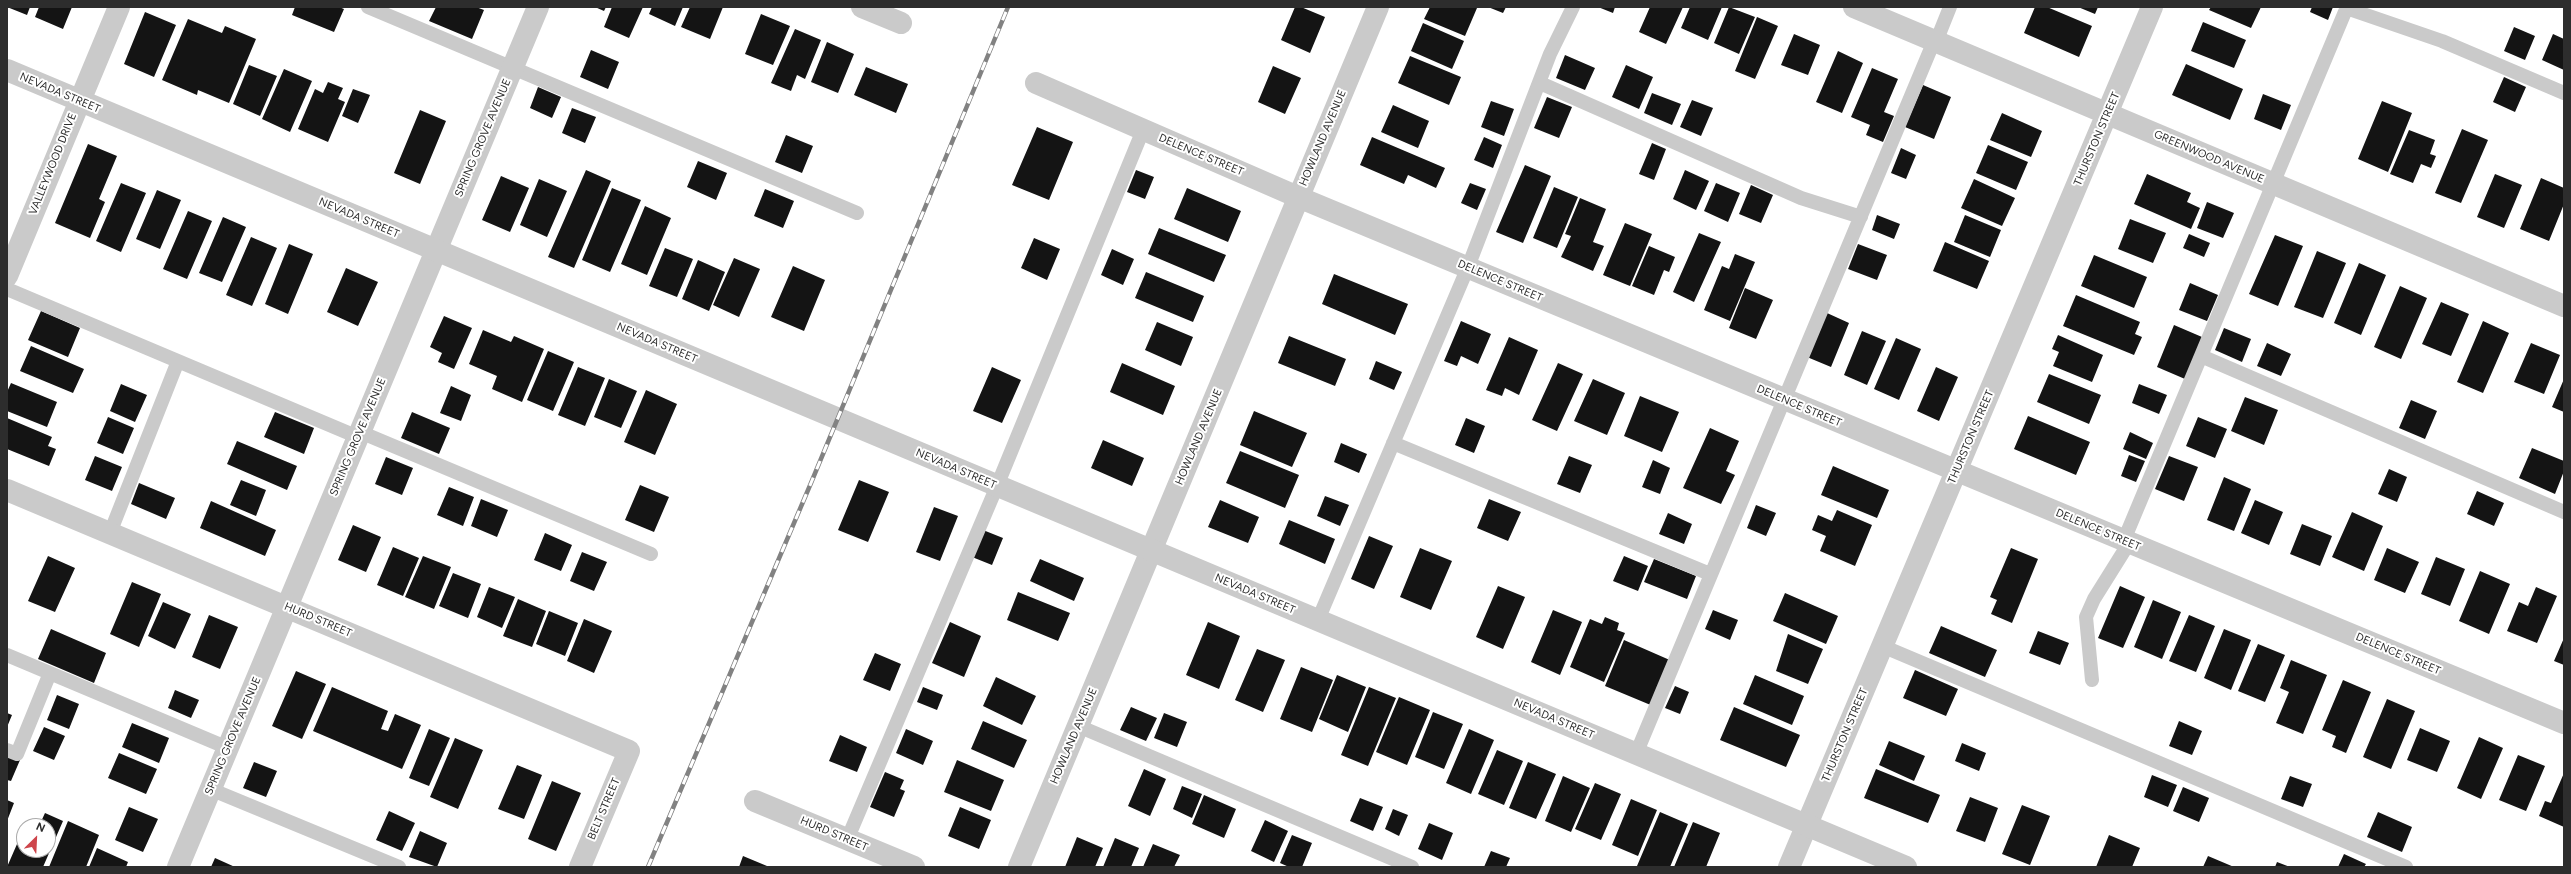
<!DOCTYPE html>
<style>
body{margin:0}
#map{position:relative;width:2571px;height:874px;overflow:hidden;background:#fff;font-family:Figtree,sans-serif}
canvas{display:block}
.frame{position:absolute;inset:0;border:8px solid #2d2d2d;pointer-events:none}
.north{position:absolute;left:16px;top:818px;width:40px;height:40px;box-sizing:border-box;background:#fff;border:1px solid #ababab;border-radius:50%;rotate:24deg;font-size:11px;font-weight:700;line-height:16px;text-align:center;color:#2d2d2d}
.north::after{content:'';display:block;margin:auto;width:14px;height:18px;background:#ce454b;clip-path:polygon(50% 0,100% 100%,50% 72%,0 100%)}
</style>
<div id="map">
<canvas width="2571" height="874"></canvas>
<div class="frame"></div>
<div class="north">N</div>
</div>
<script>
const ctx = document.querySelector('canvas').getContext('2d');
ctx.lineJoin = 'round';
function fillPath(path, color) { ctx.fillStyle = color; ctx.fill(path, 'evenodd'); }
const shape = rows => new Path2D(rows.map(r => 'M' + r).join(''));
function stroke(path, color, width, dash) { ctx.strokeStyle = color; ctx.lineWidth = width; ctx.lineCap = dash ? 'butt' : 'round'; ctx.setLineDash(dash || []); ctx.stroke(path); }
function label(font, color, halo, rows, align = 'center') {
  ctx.font = font + ' Figtree,sans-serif'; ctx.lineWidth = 4; ctx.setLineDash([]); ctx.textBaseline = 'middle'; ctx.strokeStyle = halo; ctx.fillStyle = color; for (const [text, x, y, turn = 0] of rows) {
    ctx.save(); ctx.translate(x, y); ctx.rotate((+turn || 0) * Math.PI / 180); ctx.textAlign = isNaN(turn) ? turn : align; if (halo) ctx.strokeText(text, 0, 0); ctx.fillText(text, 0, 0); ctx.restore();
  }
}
fillPath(shape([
 [7,7,30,7,27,15],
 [39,7,72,7,63,29,35,17],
 [295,7,339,7,344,9,334,32,292,15],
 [436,7,476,7,484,10,472,39,429,21],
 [595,7,606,7,604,11],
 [612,7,643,7,629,38,604,27],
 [652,7,683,7,675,26,649,14],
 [690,7,723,7,710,39,681,27],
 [1295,7,1301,7,1325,17,1310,53,1281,40],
 [1430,7,1475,7,1477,8,1465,36,1424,19],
 [1488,7,1506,7,1503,13],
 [1598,7,1615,7,1613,13],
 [1650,7,1683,7,1666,44,1639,32],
 [1690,7,1722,7,1708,40,1681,28],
 [1729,7,1755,17,1739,54,1714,43],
 [2035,7,2047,7,2092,26,2079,57,2024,33],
 [2078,7,2098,7,2095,14],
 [2211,7,2261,7,2251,28,2209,10],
 [2312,7,2333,7,2328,20,2310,12],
 [145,12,176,25,154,77,124,64],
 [761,14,790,26,773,65,745,54],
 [1757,17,1778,26,1755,79,1735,71],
 [188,19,222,33,225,26,256,39,229,103,198,90,197,95,162,80],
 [2203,22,2246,40,2234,68,2191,51],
 [1423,23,1464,41,1452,69,1411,51],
 [2514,27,2535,36,2525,60,2504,51],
 [795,29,821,40,805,79,797,75,791,91,771,83],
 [1794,34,1820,45,1808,75,1781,65],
 [2553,34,2564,39,2564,70,2542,60],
 [827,42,854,54,838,93,811,82],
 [591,50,619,62,608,89,580,77],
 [1838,51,1863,63,1842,113,1816,102],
 [1565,55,1595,68,1585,90,1556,78],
 [1410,56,1461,77,1449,105,1398,83],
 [2186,64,2243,89,2230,120,2172,95],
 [249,65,277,76,260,116,233,104],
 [1626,65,1653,77,1639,109,1612,97],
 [1273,66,1301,78,1285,114,1258,102],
 [866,67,908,84,896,113,854,95],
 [1872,68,1898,79,1884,112,1894,116,1883,142,1866,135,1870,125,1851,117],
 [284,69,312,81,290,132,262,119],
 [2504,77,2526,87,2515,112,2493,102],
 [328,82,343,88,338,99,345,102,328,142,298,129,315,89,323,93],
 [1923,85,1951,97,1934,139,1905,127],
 [538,87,561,97,552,118,530,108],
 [353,89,370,95,358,123,342,116],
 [1652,93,1681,104,1672,125,1644,113],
 [2263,94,2291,105,2281,130,2254,119],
 [1547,97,1572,107,1559,138,1534,128],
 [1692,100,1713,108,1701,136,1680,127],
 [1491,101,1514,109,1504,136,1481,127],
 [2382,101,2412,113,2388,172,2358,159],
 [1393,105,1429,121,1418,148,1381,132],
 [572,108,596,117,585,143,562,133],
 [420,110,446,121,420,184,394,173],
 [2002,113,2042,131,2031,157,1990,140],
 [1037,127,1073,142,1049,200,1012,185],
 [2462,129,2488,140,2461,203,2435,193],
 [2409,130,2435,140,2430,154,2436,156,2431,168,2421,164,2413,183,2390,174],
 [786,135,813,146,802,173,775,162],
 [1372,137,1445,168,1436,188,1408,175,1404,184,1360,165],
 [1484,137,1502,145,1493,168,1474,160],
 [1652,143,1666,149,1654,180,1639,174],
 [88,144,117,156,99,199,105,202,90,238,55,223],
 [1988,145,2028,162,2016,190,1976,173],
 [1901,148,1916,155,1906,179,1891,173],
 [698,161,727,173,716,200,687,187],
 [1525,165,1551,176,1523,243,1496,232],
 [586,170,611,181,574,268,548,257],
 [1136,170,1154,177,1145,199,1127,192],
 [1685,170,1709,181,1696,210,1673,199],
 [2147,174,2191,193,2187,202,2200,208,2191,229,2134,204],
 [2495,174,2522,185,2504,228,2477,217],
 [501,176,529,188,510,232,482,220],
 [2541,178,2564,188,2564,204,2549,241,2520,229],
 [539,179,567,191,547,237,520,225],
 [1974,179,2015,198,2002,226,1961,208],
 [121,183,146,193,121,252,96,241],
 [1470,183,1486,189,1477,210,1461,203],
 [1716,183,1740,193,1728,222,1704,211],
 [1751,185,1773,195,1761,223,1739,214],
 [1554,187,1578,197,1557,248,1533,238],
 [612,188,641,200,610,272,582,260],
 [1187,188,1241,211,1228,242,1174,219],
 [765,189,794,201,783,228,754,216],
 [157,190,181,200,160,249,136,239],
 [1580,198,1606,209,1593,242,1604,246,1593,271,1561,257,1571,236,1565,234],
 [2207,202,2234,213,2223,238,2197,228],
 [645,206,671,218,647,275,621,264],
 [188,211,212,221,187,279,163,269],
 [1877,215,1900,224,1894,239,1872,230],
 [1965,215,2001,230,1990,257,1954,242],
 [223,217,246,227,222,282,199,273],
 [2130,219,2166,233,2153,263,2118,249],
 [1625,223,1652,234,1630,286,1603,275],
 [1159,228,1226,255,1214,282,1148,254],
 [1699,233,1721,242,1694,302,1673,292],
 [2189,234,2210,243,2204,257,2183,248],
 [2275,235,2303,246,2278,306,2249,294],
 [251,237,277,248,252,306,226,295],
 [1034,238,1060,249,1047,280,1021,268],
 [1945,242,1989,261,1977,289,1933,271],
 [289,244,313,254,288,314,265,304],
 [1858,244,1887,255,1877,280,1848,269],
 [1649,246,1675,257,1669,272,1664,270,1654,295,1632,286],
 [665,248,693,259,677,297,649,286],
 [1112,249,1134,259,1123,285,1101,275],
 [2317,251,2346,263,2323,318,2294,307],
 [1735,254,1755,262,1730,321,1704,310,1722,266,1729,269],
 [2094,255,2147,277,2134,308,2081,286],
 [734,258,760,269,739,317,713,305],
 [698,260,725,272,709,311,682,299],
 [2359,263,2386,275,2361,335,2334,323],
 [793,266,825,280,804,331,771,317],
 [346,268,378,282,358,326,327,312],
 [1146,272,1204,296,1193,322,1135,298],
 [1334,274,1408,304,1395,335,1322,304],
 [2190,283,2218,295,2207,321,2179,310],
 [2400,286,2427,298,2401,359,2374,347],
 [1745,288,1773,300,1756,339,1729,328],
 [2076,295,2140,322,2135,334,2142,337,2134,355,2063,326],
 [2441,302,2469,314,2451,356,2422,344],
 [41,311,80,328,68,357,28,340],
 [1827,313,1849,323,1831,367,1807,357],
 [444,316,472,328,454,369,438,362,442,353,430,347],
 [1461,321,1491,334,1478,364,1461,356,1457,366,1444,361],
 [2483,321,2509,333,2483,393,2457,382],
 [1157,322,1193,337,1181,366,1145,350],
 [2174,325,2202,337,2185,379,2157,367],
 [2224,328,2251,339,2242,362,2215,350],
 [483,330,511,342,514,336,544,349,522,402,492,389,497,376,469,364],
 [1862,331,1886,341,1867,385,1844,375],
 [2058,335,2103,355,2092,382,2053,366,2059,352,2052,349],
 [1289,336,1346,359,1335,386,1278,363],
 [1509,337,1538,350,1519,395,1505,388,1502,396,1486,390],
 [1896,338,1921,349,1899,400,1874,389],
 [2267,343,2291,354,2281,376,2257,366],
 [2531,343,2560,355,2544,394,2514,382],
 [31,346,84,369,73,393,20,371],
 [548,351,574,362,553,411,527,400],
 [1376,361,1402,372,1394,390,1369,379],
 [1122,363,1175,386,1163,415,1110,392],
 [1558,363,1583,374,1557,431,1532,420],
 [578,367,605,378,585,426,558,415],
 [992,367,1021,380,1002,423,973,411],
 [1936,367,1958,377,1939,421,1917,411],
 [2049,374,2101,395,2089,424,2037,402],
 [609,379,637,391,621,428,594,417],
 [1593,379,1625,393,1607,435,1574,421],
 [2564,379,2564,412,2552,407],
 [11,383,57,402,47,427,7,411,7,392],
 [121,384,147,395,135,422,110,411],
 [2139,384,2167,395,2159,414,2132,403],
 [451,386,471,395,461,421,440,413],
 [646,390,677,404,655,455,624,442],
 [1640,396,1679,412,1662,452,1624,436],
 [2245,397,2278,410,2264,445,2231,431],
 [2411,400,2437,411,2425,439,2399,428],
 [1254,411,1307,433,1292,467,1240,445],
 [275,412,314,428,304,454,264,437],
 [412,412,450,428,439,454,401,438],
 [2028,416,2090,442,2076,475,2014,449],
 [108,417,134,428,123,454,97,443],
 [2198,417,2227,429,2215,458,2186,446],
 [7,418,52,437,48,446,56,449,49,466,7,449],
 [1466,418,1485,426,1474,453,1455,445],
 [1710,428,1739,441,1726,471,1735,475,1721,504,1683,488],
 [2130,432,2153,443,2146,459,2123,449],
 [1103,440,1144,458,1132,486,1091,468],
 [237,441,297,466,287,490,227,464],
 [1341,443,1367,454,1359,473,1334,462],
 [2532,448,2564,461,2564,471,2555,494,2519,478],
 [1240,451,1299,475,1285,508,1226,483],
 [2129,455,2145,461,2136,482,2121,476],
 [95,456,122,467,112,491,85,480],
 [1569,456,1592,465,1580,493,1557,484],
 [2169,456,2198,467,2184,501,2155,489],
 [386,457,413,468,402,495,375,484],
 [1653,460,1670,468,1660,494,1642,487],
 [1833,466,1889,490,1877,518,1821,495],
 [2389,469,2407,477,2397,502,2378,494],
 [2224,477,2251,489,2234,531,2207,520],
 [241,480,266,490,256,516,230,505],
 [859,480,889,492,868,542,838,530],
 [139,483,175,498,166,519,131,504],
 [640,485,669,497,654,532,625,520],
 [449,487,474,497,463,526,437,515],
 [2477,491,2504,503,2494,526,2467,514],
 [1325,496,1349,505,1340,526,1317,516],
 [481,499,508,510,497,537,471,526],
 [1489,499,1521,512,1508,541,1477,528],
 [1220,500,1259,517,1248,543,1208,527],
 [2255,500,2283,512,2269,545,2241,533],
 [211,501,276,530,265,556,200,528],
 [1756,505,1776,513,1766,536,1747,528],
 [934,507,958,516,940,561,916,552],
 [1837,510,1872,525,1855,566,1820,551,1826,536,1812,530,1818,515,1832,521],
 [2352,512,2383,526,2364,571,2332,557],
 [1668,513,1692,524,1684,544,1659,534],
 [1289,520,1335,539,1325,564,1279,544],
 [2302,524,2332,536,2320,566,2290,554],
 [353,525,381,537,366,572,338,560],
 [983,530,1003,538,992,565,972,557],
 [545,533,572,545,561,571,534,560],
 [1369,536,1393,546,1374,589,1351,579],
 [393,547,419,558,403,596,377,585],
 [1420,548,1452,561,1431,610,1400,597],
 [2011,548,2038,559,2012,623,1991,614,1997,600,1990,597],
 [2387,548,2419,562,2405,593,2374,580],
 [582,552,607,562,594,591,570,581],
 [48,556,75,568,55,612,28,601],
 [423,556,451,567,434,609,405,597],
 [1624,556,1648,566,1638,591,1613,581],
 [2436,557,2465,569,2450,606,2421,594],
 [1040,559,1084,578,1074,601,1030,581],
 [1654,559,1696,576,1687,599,1644,582],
 [2480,571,2510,584,2489,634,2459,621],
 [453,573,481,584,468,618,439,606],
 [132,582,161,594,139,647,110,634],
 [1498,586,1525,597,1503,649,1476,637],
 [2120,586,2145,597,2123,648,2098,638],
 [489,587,515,597,502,628,477,617],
 [2536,587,2557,596,2537,643,2507,631,2519,602,2528,606],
 [1018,592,1070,613,1058,641,1007,620],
 [1785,593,1838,616,1826,644,1773,621],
 [518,599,546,611,532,647,503,636],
 [2153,600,2181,612,2162,659,2134,647],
 [163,602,191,614,175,649,148,636],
 [1553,610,1582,622,1560,675,1531,662],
 [1713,610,1738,620,1730,640,1705,629],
 [549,611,578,623,565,656,536,644],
 [209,615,238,627,220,669,192,657],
 [2189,615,2215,626,2196,672,2169,661],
 [1605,617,1619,623,1617,630,1625,633,1604,682,1570,667,1590,619,1602,624],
 [584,619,612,631,594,673,567,661],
 [950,622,981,636,964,677,932,663],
 [1208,622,1240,636,1219,689,1186,675],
 [1941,626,1997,650,1985,677,1929,653],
 [51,629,106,653,94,683,38,659],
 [2224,629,2251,640,2231,690,2204,678],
 [2038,631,2069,643,2060,665,2029,653],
 [1788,634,1823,649,1808,684,1776,671],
 [2564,638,2564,665,2554,661],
 [1624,640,1672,661,1653,706,1605,686],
 [2258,644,2285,655,2265,702,2238,691],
 [1257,649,1285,660,1263,712,1235,700],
 [875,653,901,664,890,691,863,680],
 [2291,660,2327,675,2303,734,2276,723,2289,692,2280,688],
 [1301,667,1333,680,1312,732,1280,719],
 [1915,670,1958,689,1946,716,1903,698],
 [296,671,326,684,302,739,272,726],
 [1337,675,1366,687,1348,732,1319,719],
 [1755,675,1804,696,1792,725,1743,704],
 [996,677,1036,696,1022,725,983,706],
 [2343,680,2371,692,2346,753,2332,747,2336,736,2322,730],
 [1675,686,1689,692,1680,714,1665,708],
 [332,687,388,711,381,729,388,731,395,714,421,725,402,769,313,731],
 [923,687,943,695,937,710,917,702],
 [1369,687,1396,698,1368,766,1341,755],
 [175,690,199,700,191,718,168,708],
 [57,695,79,704,69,729,47,720],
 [1399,697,1430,710,1407,765,1376,752],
 [2387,699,2415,711,2391,769,2363,757],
 [1131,707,1157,718,1146,741,1120,730],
 [1734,707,1800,735,1786,767,1720,740],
 [1433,712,1463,724,1444,769,1415,757],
 [7,713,12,715,7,727],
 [1164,713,1187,722,1177,747,1154,738],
 [983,721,1027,740,1014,768,971,749],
 [2179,721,2202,731,2192,755,2169,746],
 [132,723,169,738,159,763,122,747],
 [44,727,65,736,54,760,33,751],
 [2420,728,2450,741,2437,772,2407,760],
 [429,729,450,738,429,786,409,778],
 [906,729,933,741,923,765,896,753],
 [1469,729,1494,740,1471,794,1446,783],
 [840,735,867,747,857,772,829,761],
 [2479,737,2503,748,2481,799,2457,788],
 [455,738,483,750,458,809,430,797],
 [1889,741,1925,756,1914,781,1879,765],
 [1962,743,1986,753,1979,771,1955,761],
 [1497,750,1523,761,1504,805,1478,794],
 [119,753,157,769,146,794,108,778],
 [7,754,20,760,11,781,7,780],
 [2518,755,2545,766,2526,811,2499,800],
 [957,760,1004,780,991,811,944,792],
 [254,762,277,771,266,797,243,788],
 [1528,762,1556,774,1536,819,1509,808],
 [517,765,542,775,524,819,498,809],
 [1144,769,1166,779,1150,816,1128,806],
 [1876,769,1940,795,1928,823,1864,798],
 [885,772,904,780,900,789,905,791,894,817,870,807],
 [2564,773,2564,827,2539,816,2545,801,2551,803],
 [2152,775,2177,785,2168,807,2144,797],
 [1563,776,1590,788,1571,832,1545,821],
 [2290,776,2312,784,2303,807,2281,799],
 [552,781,581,793,556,851,528,839],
 [1595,783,1621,794,1601,840,1575,829],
 [1182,786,1202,794,1192,818,1173,809],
 [2183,787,2209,798,2199,822,2173,811],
 [1204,795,1236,809,1224,838,1192,824],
 [1970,797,1998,808,1985,842,1956,831],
 [1360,798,1383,807,1373,831,1350,821],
 [1631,799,1657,810,1638,856,1612,845],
 [7,800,14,803,7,821],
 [2022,805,2050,816,2030,865,2002,854],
 [129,807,158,819,143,852,115,840],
 [960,807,991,820,979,849,948,836],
 [1393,809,1408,815,1399,836,1385,829],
 [389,811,415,823,402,851,376,840],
 [1660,812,1688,824,1670,867,1640,867,1637,866],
 [2378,812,2412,827,2402,852,2367,837],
 [45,813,63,821,43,867,7,867,24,828,24,850,48,850,48,826,39,826],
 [1265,820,1288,831,1274,862,1251,851],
 [68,821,99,835,86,867,49,867],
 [26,822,35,826,25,826],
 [1693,822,1720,833,1706,867,1674,867],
 [1429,823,1453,833,1442,860,1418,849],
 [420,831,447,843,437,867,409,857],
 [1292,835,1312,843,1302,867,1289,867,1280,863],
 [2109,835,2140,848,2132,867,2096,867],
 [1077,837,1103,848,1095,867,1065,867],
 [1115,838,1139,848,1131,867,1103,867],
 [1153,844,1180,855,1174,867,1143,867],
 [97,848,128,862,126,867,89,867],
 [1491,851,1510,858,1506,867,1484,867],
 [2344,854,2366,864,2364,867,2338,867],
 [743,856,767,866,766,867,739,867],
 [2208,856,2234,867,2203,867],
 [215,858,235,867,211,867],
 [2277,862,2290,867,2275,867]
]), '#141414');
stroke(shape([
 [368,7,857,213],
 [2346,8,2442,41,2564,93],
 [1936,42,1950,7],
 [1540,83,1801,198,1861,217],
 [7,289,358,437],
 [2201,356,2564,512],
 [360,432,651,554],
 [1393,443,1710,574],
 [110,533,178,361],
 [2124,540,2347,7],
 [1318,620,1468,267,1550,54,1573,7],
 [1882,646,2406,867],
 [7,655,228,748],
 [2092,680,2086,617,2094,599,2129,543],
 [1078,726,1412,867],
 [7,750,17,754,50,673],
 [1636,754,1934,41],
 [210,789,399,867],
 [847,840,997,486,1143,130]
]), '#cacaca', 14);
stroke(shape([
 [862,7,901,23],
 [1854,7,2564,306],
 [1036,83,1298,197,2564,723],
 [7,276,119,7],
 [7,490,629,751,580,867],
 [755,801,914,867],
 [178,867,538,7],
 [1019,867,1378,7],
 [1789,867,2152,7]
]), '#cacaca', 22);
stroke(shape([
 [7,70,1906,867]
]), '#cacaca', 22);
const rail = shape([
 [648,867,811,483,1008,7]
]);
stroke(rail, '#828282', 4.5);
stroke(rail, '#fff', 3, [9]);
label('11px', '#2d2d2d', '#fff', [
 ["NEVADA STREET",60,93,23],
 ["SPRING GROVE AVENUE",483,138,-67],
 ["HOWLAND AVENUE",1323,138,-67],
 ["THURSTON STREET",2097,139,-67],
 ["DELENCE STREET",1201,155,23],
 ["GREENWOOD AVENUE",2209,157,23],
 ["VALLEYWOOD DRIVE",53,164,-68],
 ["NEVADA STREET",359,218,23],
 ["DELENCE STREET",1500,281,23],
 ["NEVADA STREET",657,343,23],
 ["DELENCE STREET",1799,406,23],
 ["SPRING GROVE AVENUE",358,437,-67],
 ["HOWLAND AVENUE",1199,437,-67],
 ["THURSTON STREET",1971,437,-67],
 ["NEVADA STREET",956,469,23],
 ["DELENCE STREET",2098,530,23],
 ["NEVADA STREET",1255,594,23],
 ["HURD STREET",318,620,23],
 ["DELENCE STREET",2398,654,23],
 ["NEVADA STREET",1554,719,23],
 ["THURSTON STREET",1845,735,-67],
 ["SPRING GROVE AVENUE",233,736,-67],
 ["HOWLAND AVENUE",1074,736,-67],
 ["BELT STREET",604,809,-67],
 ["HURD STREET",834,834,23]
]);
</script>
